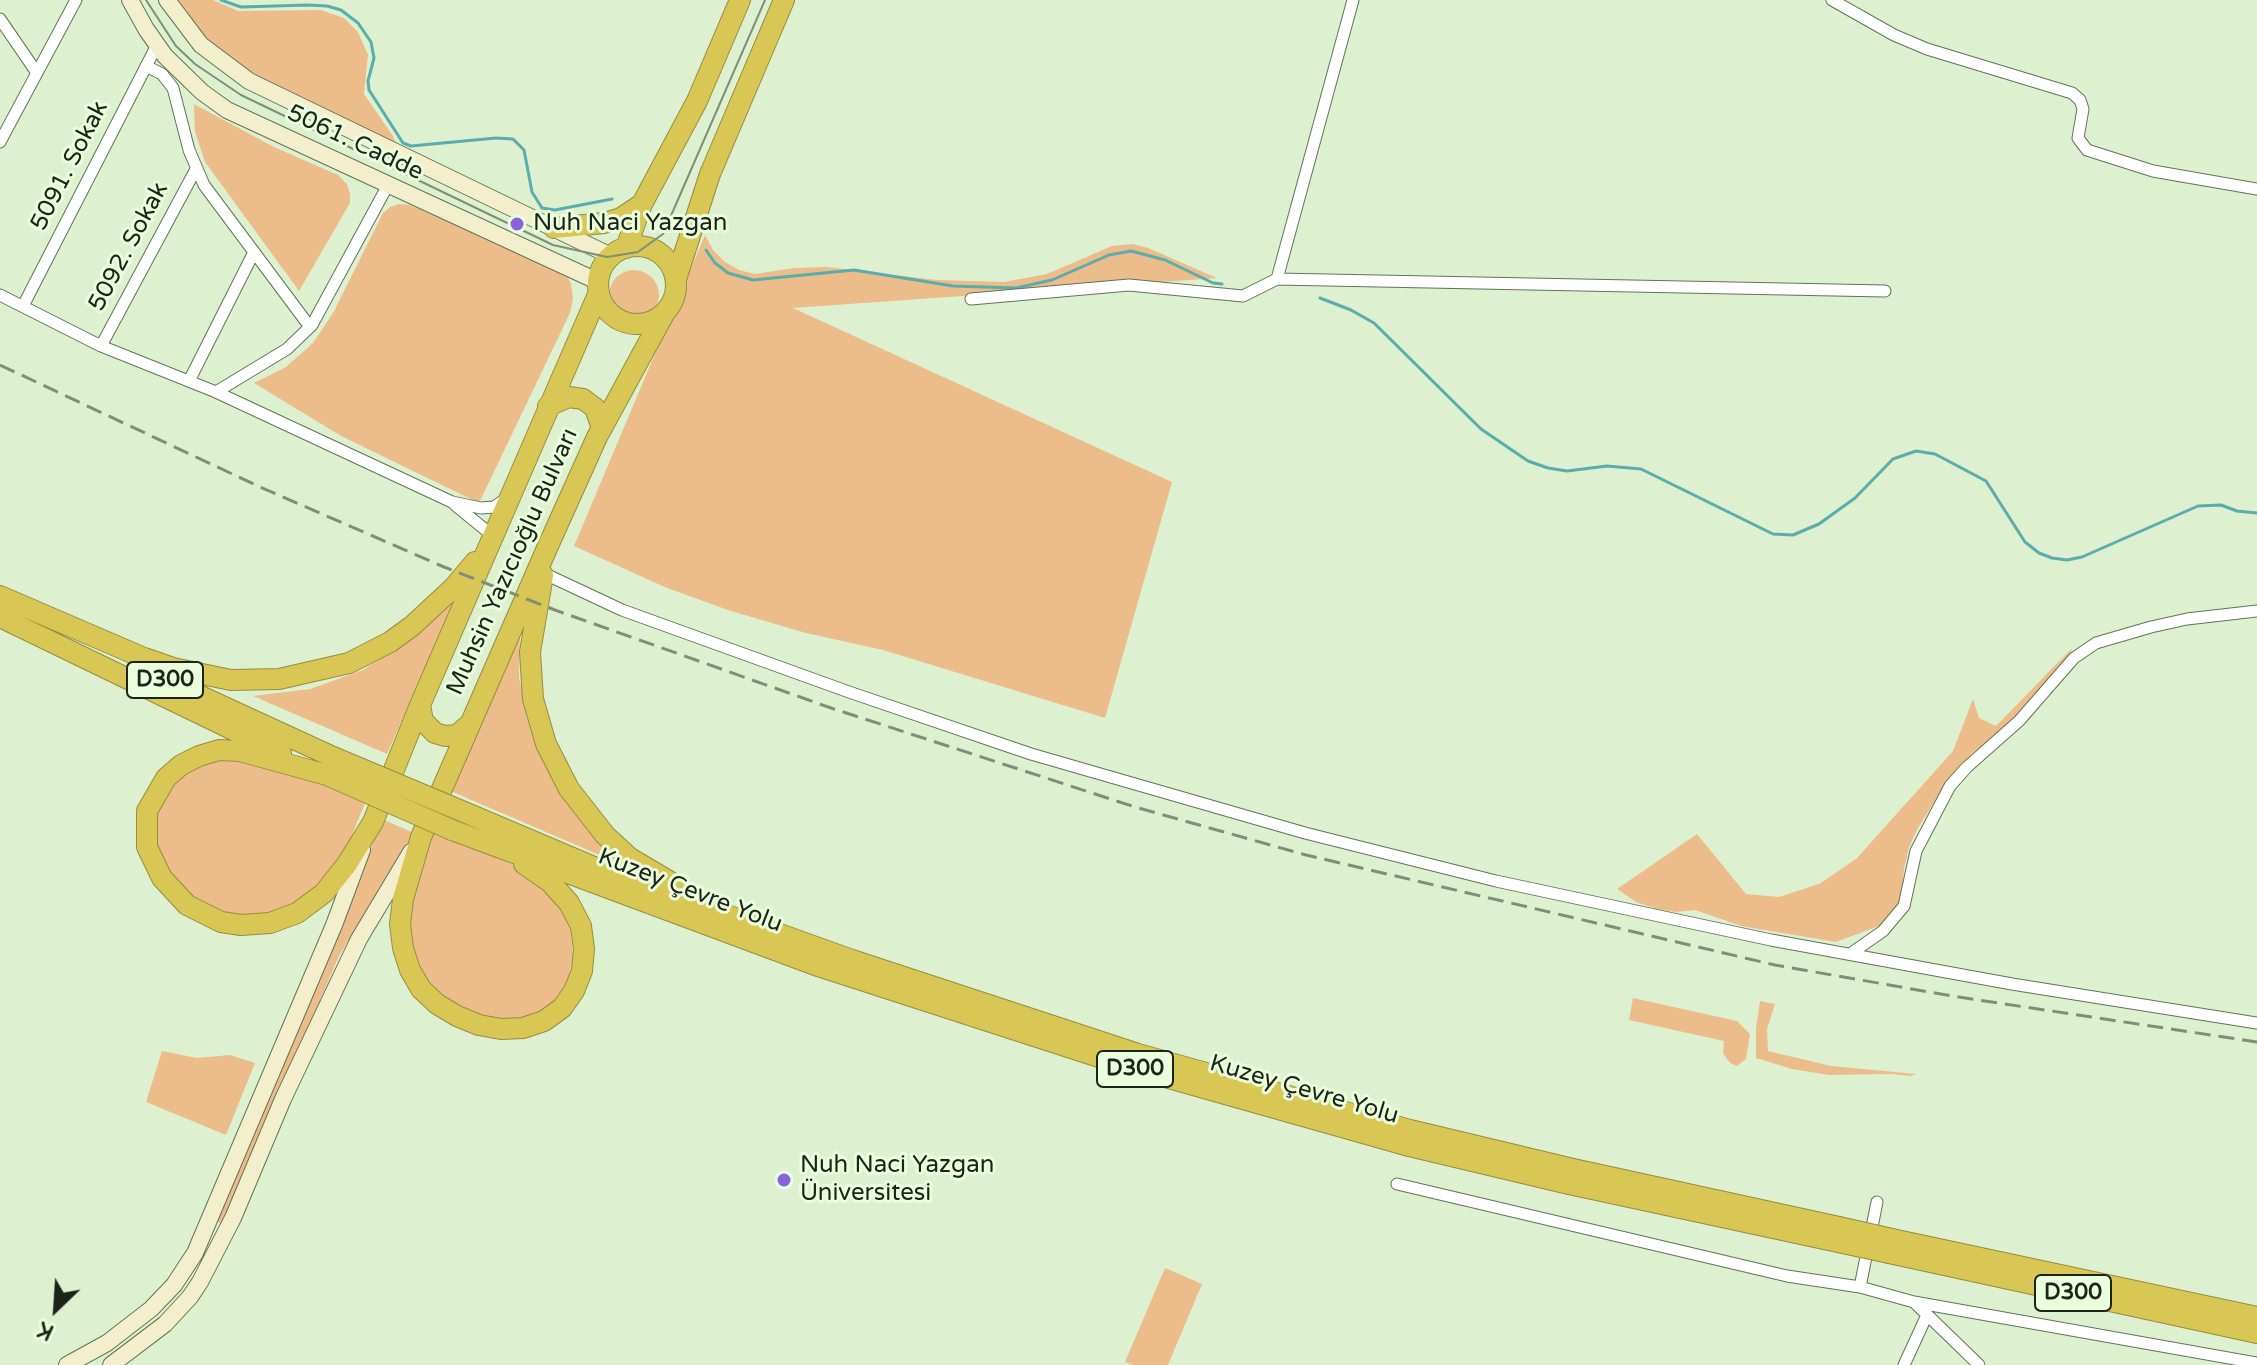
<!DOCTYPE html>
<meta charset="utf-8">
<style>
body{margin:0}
#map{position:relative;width:2257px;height:1365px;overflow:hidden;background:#ddf1d0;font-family:"Varela Round",sans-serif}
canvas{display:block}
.north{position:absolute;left:16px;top:1269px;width:80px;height:80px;-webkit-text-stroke:6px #eafedd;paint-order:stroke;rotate:205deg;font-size:22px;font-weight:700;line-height:32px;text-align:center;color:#1c2317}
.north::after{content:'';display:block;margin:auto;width:28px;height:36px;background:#1c2317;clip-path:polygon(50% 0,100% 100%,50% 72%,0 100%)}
</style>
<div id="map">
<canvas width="2257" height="1365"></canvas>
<div class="north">K</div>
</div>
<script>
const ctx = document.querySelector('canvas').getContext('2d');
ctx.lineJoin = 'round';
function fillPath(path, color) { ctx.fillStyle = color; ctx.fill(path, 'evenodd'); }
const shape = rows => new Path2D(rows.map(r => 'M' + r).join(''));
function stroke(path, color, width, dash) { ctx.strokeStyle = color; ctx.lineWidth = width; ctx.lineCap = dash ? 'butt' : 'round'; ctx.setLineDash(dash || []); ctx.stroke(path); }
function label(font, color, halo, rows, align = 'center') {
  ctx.font = font + ' "Varela Round",sans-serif'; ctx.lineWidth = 6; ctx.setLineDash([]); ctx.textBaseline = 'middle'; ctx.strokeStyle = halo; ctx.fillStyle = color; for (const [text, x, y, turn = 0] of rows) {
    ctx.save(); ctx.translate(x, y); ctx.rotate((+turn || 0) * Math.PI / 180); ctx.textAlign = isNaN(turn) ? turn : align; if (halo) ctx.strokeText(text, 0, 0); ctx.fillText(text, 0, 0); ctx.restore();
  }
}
fillPath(shape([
 [159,0,213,0,238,11,321,10,344,18,358,32,368,55,364,94,393,136,399,151,224,72,185,36],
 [194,104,274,147,338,175,347,184,350,194,350,203,299,291,205,162,195,132],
 [399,204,410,205,565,272,571,284,573,298,570,313,479,503,341,436,254,383,286,367,313,343,333,313,383,213,390,207],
 [705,235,713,250,725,262,739,270,755,274,794,268,827,267,937,280,1004,282,1047,274,1112,246,1133,244,1148,248,1217,278,793,308,1172,482,1105,718,883,650,806,633,731,611,667,588,574,546],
 '609 295a25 25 0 1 1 50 0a25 25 0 1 1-50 0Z',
 [459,590,387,754,253,696,310,689,363,670,401,645],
 [520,624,519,678,535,740,621,858,618,863,446,789],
 [2072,648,2069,658,1998,734,1972,753,1949,778,1918,828,1909,847,1904,869,1901,904,1879,926,1836,942,1741,926,1695,910,1676,912,1657,909,1636,902,1617,889,1697,834,1746,894,1779,897,1821,883,1857,858,1953,751,1973,699,1979,718,1996,726],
 [222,755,285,768,366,801,346,849,321,883,285,911,231,919,178,891,149,833,166,783],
 [382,819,414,833,339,956,223,1225,216,1221,327,962],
 [433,830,522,869,549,890,570,924,573,958,567,984,556,1002,534,1018,496,1023,450,1006,419,973,405,926],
 [1633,998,1737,1021,1750,1034,1746,1059,1737,1066,1730,1063,1723,1053,1724,1041,1629,1020],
 [1760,1001,1775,1004,1767,1029,1768,1051,1831,1066,1916,1074,1911,1076,1891,1074,1829,1075,1792,1069,1756,1058,1756,1028],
 [162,1051,197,1058,230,1055,255,1063,226,1135,146,1102],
 [1165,1268,1202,1284,1168,1365,1133,1365,1125,1362]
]), '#ecbd8b');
stroke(shape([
 [221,0,241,7,308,5,327,6,341,10,358,23,371,42,374,58,368,81,369,90,403,143,411,146,496,138,513,139,524,150,532,192,542,208,555,210,612,199],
 [706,250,715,263,728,273,753,280,854,270,953,286,1016,288,1052,280,1109,255,1131,251,1165,260,1213,283,1222,284],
 [1320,298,1351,310,1374,323,1481,429,1528,461,1548,468,1567,471,1607,466,1641,469,1773,534,1793,535,1819,524,1855,498,1893,459,1916,451,1935,454,1986,481,2025,542,2039,553,2052,558,2067,560,2082,557,2198,506,2221,505,2237,511,2257,513]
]), '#5aadab', 3);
const street = shape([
 [1832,0,1894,35,1927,49,2072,93,2080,100,2083,109,2078,138,2087,150,2153,171,2257,189],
 [0,19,37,73],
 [146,66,162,74,173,88,189,150,204,185,310,327],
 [0,142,76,0],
 [1277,279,1885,291],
 [0,295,101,346,216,392,452,502,481,508,494,507,507,498],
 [971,299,1129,285,1243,296,1277,279,1353,0],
 [23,306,157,45],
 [101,346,196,169],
 [189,381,254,252],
 [216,392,287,349,312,325,388,185],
 [455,505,493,536],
 [543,573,622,610,849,692,1031,754,1305,833,1496,881,1771,940,2012,984,2257,1023],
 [1850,954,1883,931,1904,906,1916,851,1950,786,1967,767,2019,721,2074,658,2096,643,2151,627,2187,619,2257,611],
 [1397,1184,1787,1276,1860,1287,1914,1302,2257,1363],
 [1860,1287,1877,1202],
 [1914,1302,1979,1365],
 [1904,1365,1927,1315]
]);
const secondary = shape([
 [130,0,146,29,165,56,202,92,227,110,599,282],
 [167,0,201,45,249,81,611,256],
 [67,1365,107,1343,151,1309,174,1285,195,1253,334,925,362,850],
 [111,1365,165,1324,190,1297,200,1282,233,1218,283,1099,359,939,411,852]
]);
const highway = shape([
 [554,228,604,223,621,218,642,204],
 '598 285a39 39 0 1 1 78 0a39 39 0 1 1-78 0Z',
 [626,248,642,204,697,101,740,0],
 [676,279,710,174,784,0],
 [548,406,569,397,583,399,595,408,602,428],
 [543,575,530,652,533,699,546,744,569,789,605,835,630,858,679,887],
 [0,596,144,658,173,668,231,680,279,679,349,663,390,642,412,626,454,587,475,562],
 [0,617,281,753],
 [144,670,333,757],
 [420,705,423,721,435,733,445,736,457,735,470,724],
 [327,775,240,751,219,750,199,756,181,765,166,778,147,811,147,847,162,878,187,905,221,922,241,925,270,923,297,913,324,893,347,864,373,822,420,705,599,292],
 [464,812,596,868,852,960,1138,1054,1410,1130,1573,1169,1839,1227],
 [452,830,815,965,1133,1068,1405,1145,1569,1184,1838,1242],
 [524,864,550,882,569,903,581,926,584,949,582,971,574,991,562,1008,544,1021,523,1028,501,1029,479,1025,457,1016,437,1004,421,989,410,970,403,948,400,924,403,899,421,837,548,546,597,437,664,314],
 [1892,1239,2257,1317],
 [1889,1253,2257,1333]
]);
stroke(street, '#627356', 13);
stroke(secondary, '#627356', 18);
stroke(highway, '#968d3f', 22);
stroke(street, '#fff', 11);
stroke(secondary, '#f3eecc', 16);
stroke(highway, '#d8c655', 20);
stroke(shape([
 [146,0,176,46,195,64,241,95,553,245,607,257,638,252,663,234,765,0]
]), '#818e77', 2);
stroke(shape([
 [0,365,260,487,444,567,555,610,831,708,1135,807,1306,855,1775,965,1952,996,2257,1042]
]), '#818e77', 3, [16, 8]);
const highwayBridge = shape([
 [333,757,464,812],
 [327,775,452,830],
 [1839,1227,1892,1239],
 [1838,1242,1889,1253]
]);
stroke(highwayBridge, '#968d3f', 22, []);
stroke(highwayBridge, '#d8c655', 20);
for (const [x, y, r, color] of [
 [517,224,8,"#8963de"],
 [784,1180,8,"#8963de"]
]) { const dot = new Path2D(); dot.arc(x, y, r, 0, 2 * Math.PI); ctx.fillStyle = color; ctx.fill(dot); stroke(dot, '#eafedd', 3); }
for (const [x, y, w] of [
 [165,680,76],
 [1135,1069,76],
 [2073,1293,76]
]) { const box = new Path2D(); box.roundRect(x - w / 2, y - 18, w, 36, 6); ctx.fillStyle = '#eafedd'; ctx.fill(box); stroke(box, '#1c2317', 2); }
label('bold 22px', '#1c2317', null, [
 ["D300",165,680],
 ["D300",1135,1069],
 ["D300",2073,1293]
]);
label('24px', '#1c2317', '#eafedd', [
 ["5061. Cadde",355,143,25],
 ["5091. Sokak",70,166,-63],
 ["5092. Sokak",129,247,-62],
 ["Muhsin Yazıcıoğlu Bulvarı",513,562,-66],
 ["Kuzey Çevre Yolu",690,891,21],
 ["Kuzey Çevre Yolu",1304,1090,16]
]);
label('24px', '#1c2317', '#eafedd', [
 ["Nuh Naci Yazgan",533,224],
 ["Nuh Naci Yazgan",800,1166],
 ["Üniversitesi",800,1194]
], 'left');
</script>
